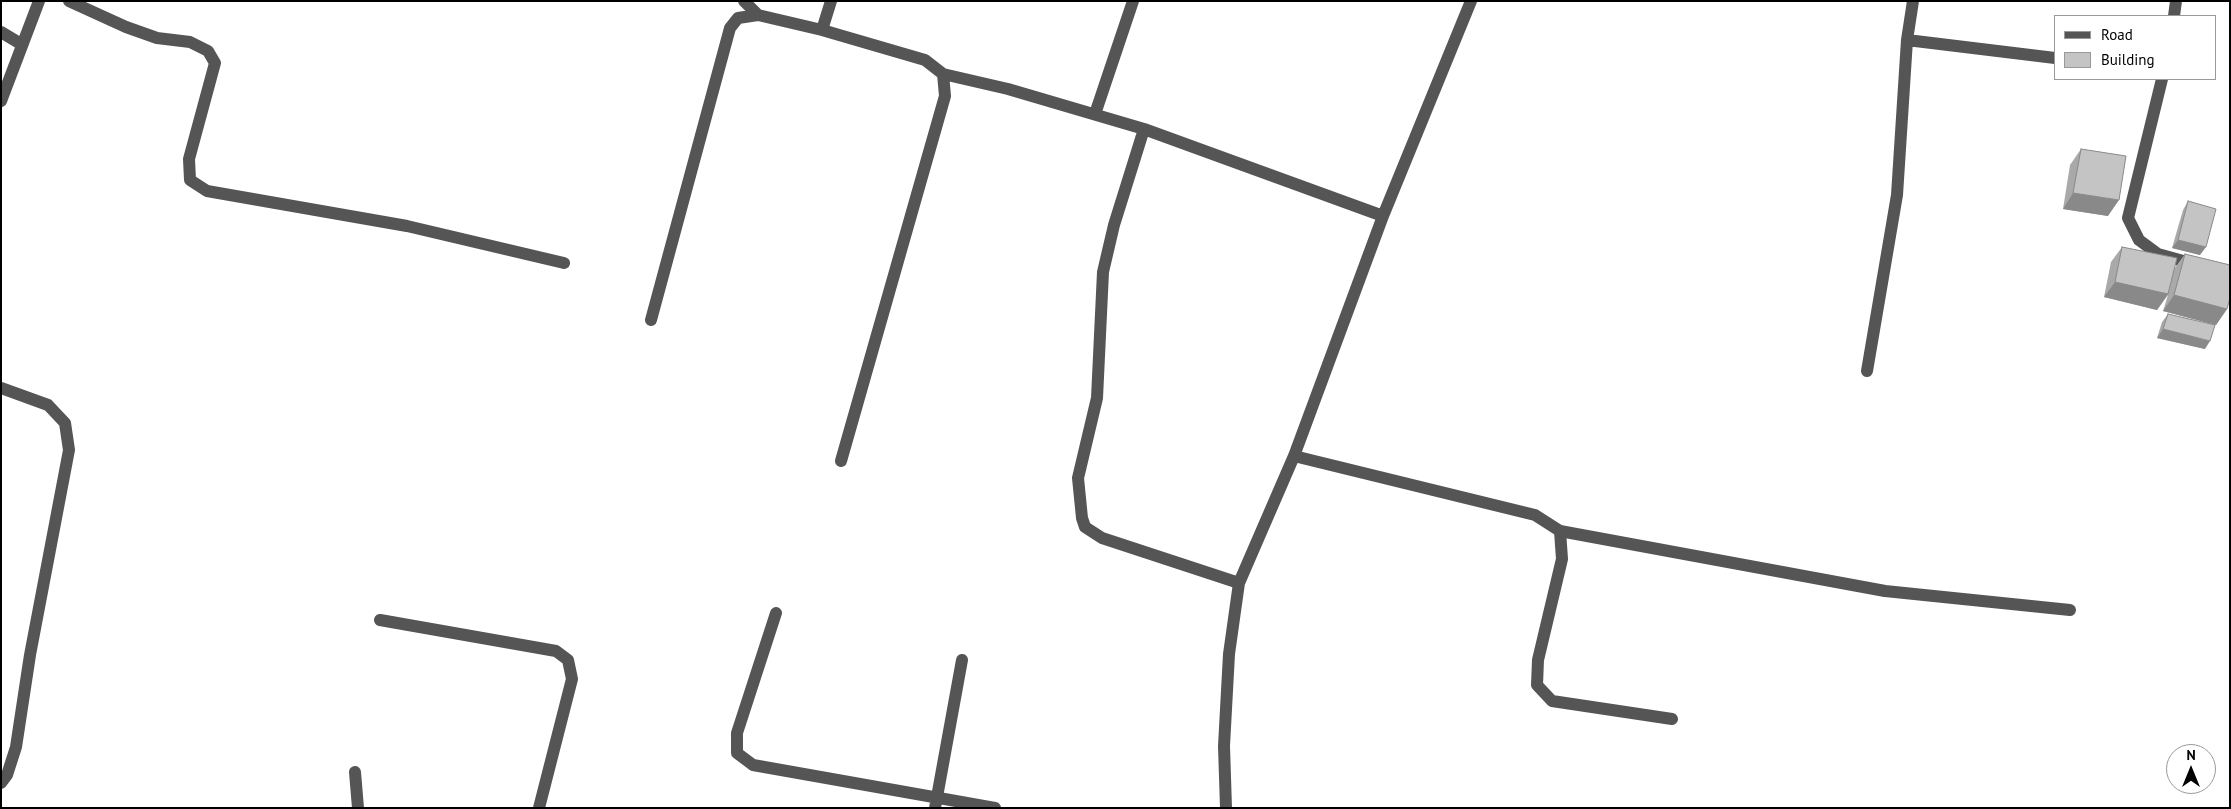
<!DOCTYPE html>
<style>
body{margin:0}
#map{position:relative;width:2231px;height:809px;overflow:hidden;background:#fff;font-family:"PT Sans",sans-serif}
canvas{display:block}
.frame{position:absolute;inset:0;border:2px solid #000;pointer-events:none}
.legend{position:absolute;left:2054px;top:15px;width:162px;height:65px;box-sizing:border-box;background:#fff;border:1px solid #999;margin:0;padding:6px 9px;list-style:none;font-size:15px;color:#000}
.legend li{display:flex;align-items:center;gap:10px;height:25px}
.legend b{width:25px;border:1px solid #999}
.north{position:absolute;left:2166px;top:744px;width:50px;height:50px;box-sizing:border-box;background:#fff;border:1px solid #999;border-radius:50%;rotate:0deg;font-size:14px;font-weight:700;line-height:20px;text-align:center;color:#000}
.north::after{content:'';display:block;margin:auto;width:18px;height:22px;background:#000;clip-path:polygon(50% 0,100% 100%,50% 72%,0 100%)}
</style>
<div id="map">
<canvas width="2231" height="809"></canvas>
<div class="frame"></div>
<ul class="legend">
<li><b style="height:6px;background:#555"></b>Road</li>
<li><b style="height:14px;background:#c4c4c4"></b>Building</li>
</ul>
<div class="north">N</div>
</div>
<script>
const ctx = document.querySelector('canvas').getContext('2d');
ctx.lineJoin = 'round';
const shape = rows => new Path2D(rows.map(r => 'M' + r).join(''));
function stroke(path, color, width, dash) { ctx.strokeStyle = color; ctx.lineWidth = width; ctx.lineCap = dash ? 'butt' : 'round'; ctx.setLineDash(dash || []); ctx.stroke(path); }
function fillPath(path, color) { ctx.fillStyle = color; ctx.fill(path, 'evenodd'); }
stroke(shape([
 [69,1,126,27,157,38,190,42,208,51,215,63,189,159,190,180,207,191,407,226,564,263],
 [744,1,758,15],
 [2174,16,2176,1],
 [822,30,831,1],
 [1,32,21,44],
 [1907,40,2055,58],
 [943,74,1008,89,1144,129,1383,216],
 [2162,79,2128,218,2139,240,2158,254,2230,274],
 [1,101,39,1],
 [1095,114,1133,1],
 [1144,129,1114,225,1103,272,1097,398,1078,478,1082,518,1085,527,1102,538,1239,583],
 [651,320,730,28,738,18,758,15,822,30,925,60,943,74,945,96,841,461],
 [1867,371,1897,195,1907,40,1913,1],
 [1,388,48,405,65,423,69,450,30,655,16,747,7,775,1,783],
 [1294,456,1535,515,1560,531,1562,559,1538,660,1537,685,1552,701,1672,719],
 [1560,531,1885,591,2070,610],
 [776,613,737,733,737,753,753,765,995,808],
 [380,620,556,651,568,660,572,679,539,808],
 [355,772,358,808],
 [935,808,962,660],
 [1226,808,1224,746,1229,654,1239,583,1294,456,1383,216,1471,1]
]), '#555', 12);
fillPath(shape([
 [2081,149,2108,216,2063,209,2070,165],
 [2188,201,2200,255,2172,248,2183,210],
 [2122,247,2174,269,2185,254,2227,309,2216,325,2163,311,2168,295,2157,310,2104,297,2111,262],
 [2168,314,2205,349,2157,338,2162,322]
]), '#a9a9a9');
fillPath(shape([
 [2073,193,2119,200,2108,216,2063,209],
 [2178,240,2206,247,2200,255,2172,248],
 [2115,282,2168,294,2157,310,2104,297],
 [2174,295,2227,309,2216,325,2163,311],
 [2163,329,2210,341,2205,349,2157,338]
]), '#898989');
const building = shape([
 [2081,149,2126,156,2119,200,2073,193,2081,149],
 [2188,201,2216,209,2206,247,2178,240,2188,201],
 [2122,247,2177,258,2168,294,2115,282,2122,247],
 [2185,254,2230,265,2230,298,2227,309,2174,295,2185,254],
 [2168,314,2215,325,2210,341,2163,329,2168,314]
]);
fillPath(building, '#c4c4c4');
stroke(building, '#898989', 1);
</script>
